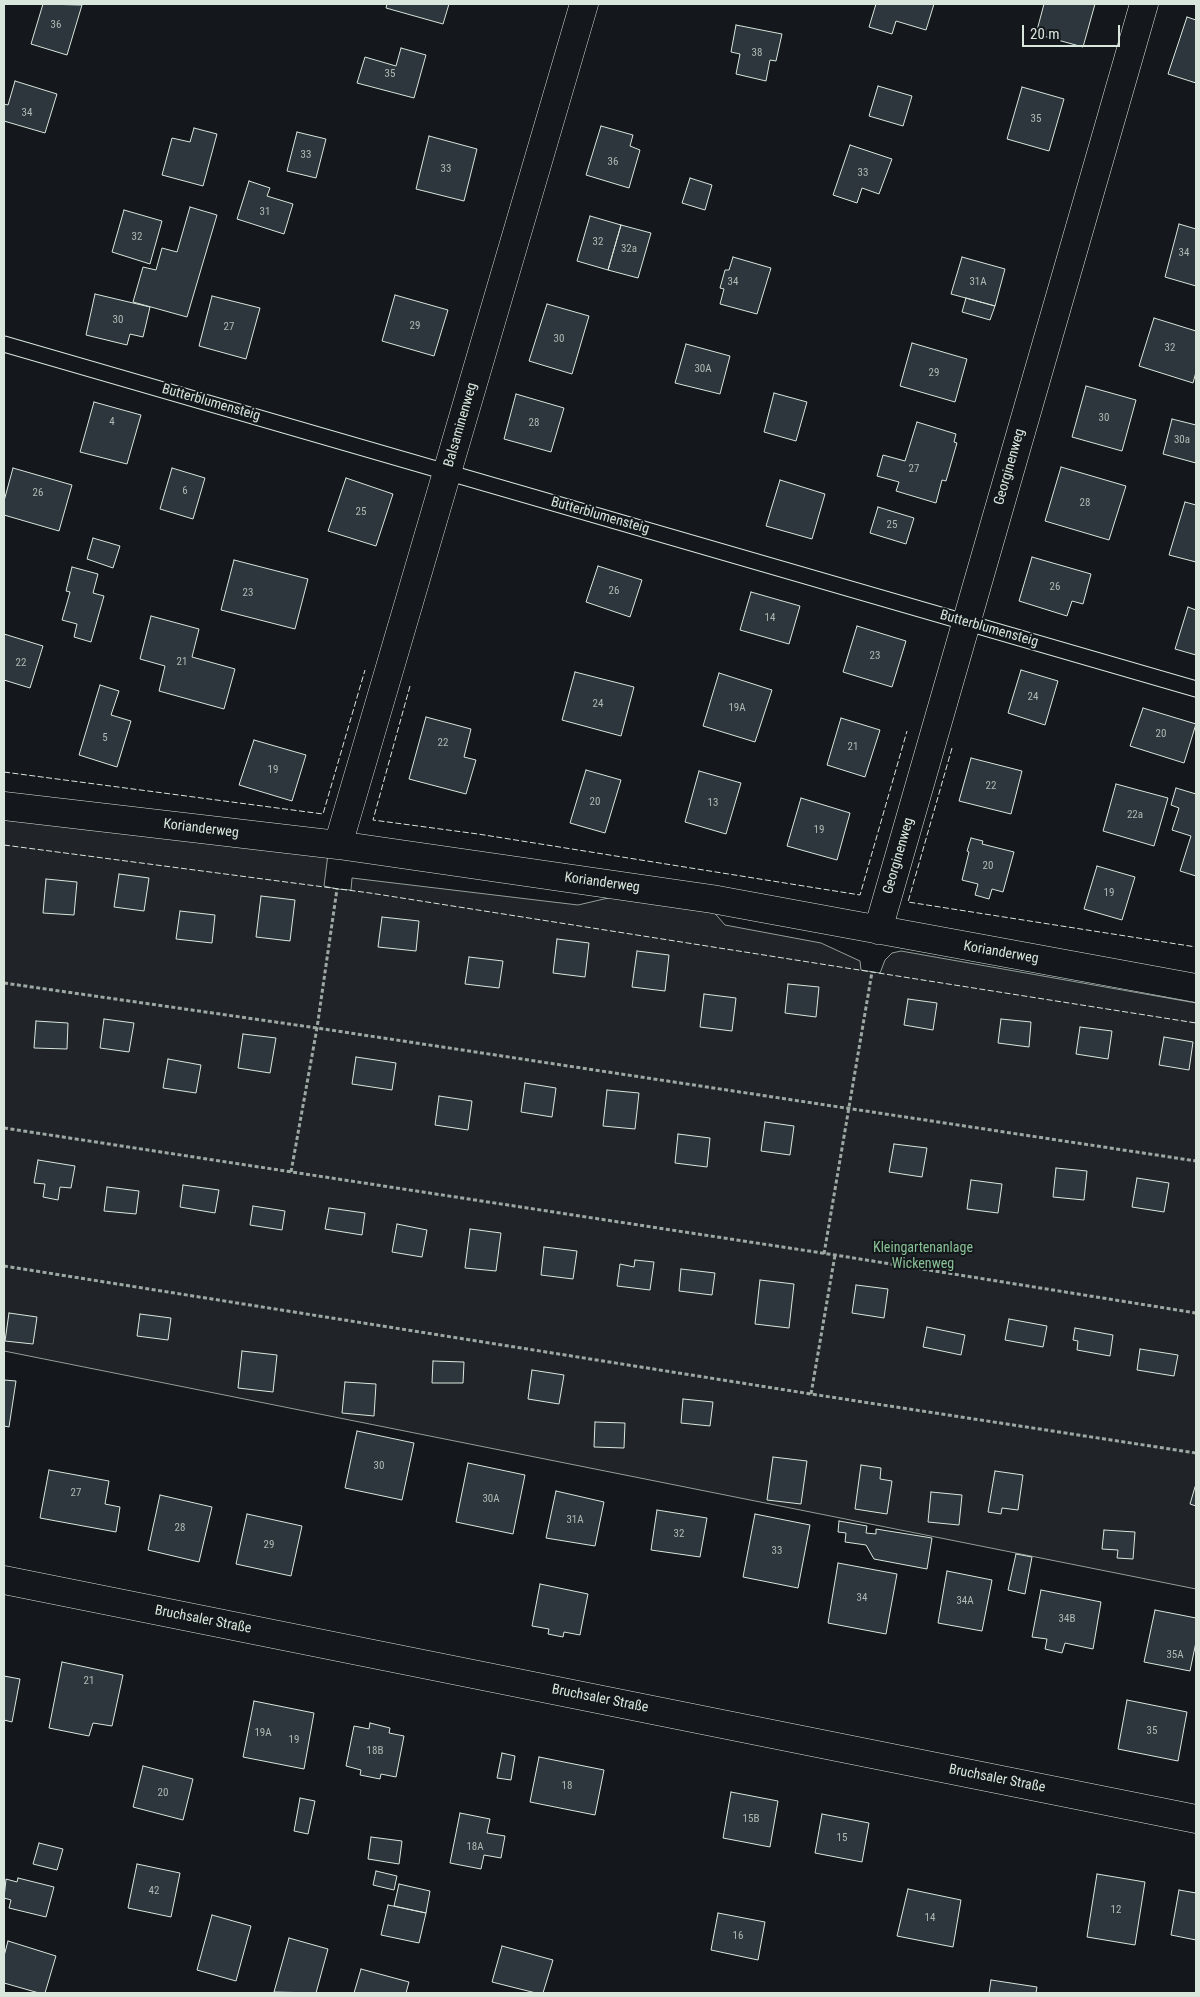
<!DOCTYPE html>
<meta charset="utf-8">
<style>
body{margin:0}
#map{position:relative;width:1200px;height:1997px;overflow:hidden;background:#14181c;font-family:"Roboto Condensed",sans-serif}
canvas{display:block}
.frame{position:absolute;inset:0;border:5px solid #d8e6dc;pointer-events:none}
.scale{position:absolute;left:1022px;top:25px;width:98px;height:22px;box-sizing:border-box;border:2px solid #d8e6dc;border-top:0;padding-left:6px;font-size:15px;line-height:18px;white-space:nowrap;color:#d8e6dc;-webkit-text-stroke:4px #14181c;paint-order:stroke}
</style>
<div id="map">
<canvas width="1200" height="1997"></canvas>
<div class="frame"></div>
<div class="scale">20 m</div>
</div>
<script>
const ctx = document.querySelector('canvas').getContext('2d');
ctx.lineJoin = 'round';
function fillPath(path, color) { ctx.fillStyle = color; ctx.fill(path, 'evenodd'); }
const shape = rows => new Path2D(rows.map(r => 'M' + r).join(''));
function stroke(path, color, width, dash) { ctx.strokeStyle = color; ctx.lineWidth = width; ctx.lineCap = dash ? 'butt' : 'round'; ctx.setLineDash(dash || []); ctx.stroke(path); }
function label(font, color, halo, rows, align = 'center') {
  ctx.font = font + ' "Roboto Condensed",sans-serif'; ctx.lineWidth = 4; ctx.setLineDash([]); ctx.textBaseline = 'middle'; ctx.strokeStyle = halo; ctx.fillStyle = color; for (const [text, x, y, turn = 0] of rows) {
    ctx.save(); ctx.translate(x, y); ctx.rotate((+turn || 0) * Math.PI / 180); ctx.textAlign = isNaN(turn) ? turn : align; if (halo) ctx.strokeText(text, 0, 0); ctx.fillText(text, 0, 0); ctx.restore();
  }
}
const green = shape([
 [4,817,328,854,324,886,337,889,351,890,352,878,578,905,621,895,711,909,725,925,821,943,860,961,861,970,880,973,885,960,892,953,901,951,1196,1003,1196,1589,4,1351,4,817]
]);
fillPath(green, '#202428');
stroke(green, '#939e99', 1);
const building = shape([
 [43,4,82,5,67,55,31,44,43,4],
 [387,4,449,4,443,24,386,8,387,4],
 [876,4,934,4,926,30,896,21,892,34,869,27,876,4],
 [1044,4,1095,4,1083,47,1036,34,1044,4],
 [1187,17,1196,20,1196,83,1168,74,1187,17],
 [736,25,782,34,776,61,770,60,766,81,736,74,740,54,731,52,736,25],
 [401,48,426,55,414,98,357,83,365,57,396,66,401,48],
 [15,81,57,94,45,133,4,121,4,104,8,105,15,81],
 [878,86,912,96,903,126,869,116,878,86],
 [1022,87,1064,99,1049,151,1007,139,1022,87],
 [601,126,633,135,630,146,640,150,629,188,586,175,601,126],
 [194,128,217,134,203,186,162,175,172,138,190,142,194,128],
 [297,132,326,139,316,178,287,171,297,132],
 [429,136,477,149,464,201,416,189,429,136],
 [850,145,892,159,879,194,862,188,857,203,833,195,850,145],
 [690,178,712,185,705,210,682,203,690,178],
 [249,181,270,188,267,196,293,204,284,234,237,219,249,181],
 [190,207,217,215,187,317,133,302,143,267,156,270,162,248,177,252,190,207],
 [124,210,162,221,150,264,112,252,124,210],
 [590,216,621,225,608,270,577,261,590,216],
 [1179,224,1196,229,1196,286,1165,277,1179,224],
 [621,225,651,233,638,278,608,270,621,225],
 [733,257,771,268,757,314,720,304,724,289,720,288,725,270,729,270,733,257],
 [962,257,1005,269,995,306,951,294,962,257],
 [95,294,150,307,143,337,130,334,127,345,86,335,95,294],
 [395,295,448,310,434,356,382,341,395,295],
 [212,296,260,308,246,359,199,346,212,296],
 [966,298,995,306,990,320,962,312,966,298],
 [547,304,589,316,572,374,529,361,547,304],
 [1154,318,1196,331,1196,372,1193,383,1139,366,1154,318],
 [912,343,967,359,955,402,900,386,912,343],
 [686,344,730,356,720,394,675,383,686,344],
 [1086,386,1136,400,1122,451,1072,437,1086,386],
 [774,393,807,402,796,441,764,432,774,393],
 [516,394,564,408,551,452,504,439,516,394],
 [94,402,141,415,127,464,80,452,94,402],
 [1172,419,1196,425,1196,463,1163,454,1172,419],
 [917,422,956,434,954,442,957,443,946,481,942,480,936,503,896,491,899,482,877,476,883,455,905,461,917,422],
 [1061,467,1126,486,1109,540,1045,521,1061,467],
 [13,468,72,485,59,531,4,515,4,501,13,468],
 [172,468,205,478,193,519,160,509,172,468],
 [346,478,393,494,376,546,328,531,346,478],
 [780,480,825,494,812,539,766,526,780,480],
 [1185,502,1196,505,1196,562,1169,555,1185,502],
 [878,507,914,518,906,544,870,533,878,507],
 [93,538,120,546,113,568,87,559,93,538],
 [1032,557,1091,574,1083,604,1072,601,1067,616,1019,601,1032,557],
 [234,560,308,579,295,629,221,610,234,560],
 [598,566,642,580,630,617,586,602,598,566],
 [72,567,98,574,93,593,104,596,91,642,74,637,77,624,62,620,70,592,66,591,72,567],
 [751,592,800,606,789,644,740,630,751,592],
 [1188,607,1196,610,1196,655,1175,649,1188,607],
 [151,616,199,629,192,657,235,669,224,709,159,691,165,666,140,659,151,616],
 [857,626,906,641,892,687,843,672,857,626],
 [4,634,43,646,30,688,4,680,4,634],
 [1021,670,1058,681,1045,725,1008,713,1021,670],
 [575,672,634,687,621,736,562,720,575,672],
 [719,673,772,690,755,742,703,726,719,673],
 [100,685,119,691,111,715,131,721,117,767,79,755,100,685],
 [1143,708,1196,724,1184,763,1130,746,1143,708],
 [426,717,471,729,464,757,476,760,466,794,409,779,426,717],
 [841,718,880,730,865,777,827,765,841,718],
 [254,740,306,755,292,801,239,785,254,740],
 [971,758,1022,771,1011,814,959,801,971,758],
 [586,770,621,780,605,833,570,823,586,770],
 [699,771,741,783,726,834,685,822,699,771],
 [1116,784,1168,798,1154,846,1103,831,1116,784],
 [1176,788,1196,794,1196,876,1180,871,1191,836,1172,830,1179,808,1171,805,1176,788],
 [801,798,850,813,837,860,787,846,801,798],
 [971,838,983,841,982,844,1014,852,1003,892,992,889,989,899,975,895,978,884,962,880,969,852,967,851,971,838],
 [1097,866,1135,877,1122,920,1084,909,1097,866],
 [119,874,149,878,144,911,114,907,119,874],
 [46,879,77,882,74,915,43,913,46,879],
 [261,896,295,900,290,941,256,937,261,896],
 [180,911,215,915,212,943,176,939,180,911],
 [382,917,419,921,416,951,378,947,382,917],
 [557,939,589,943,585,977,553,973,557,939],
 [637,951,669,955,665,991,632,987,637,951],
 [469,957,503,961,499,988,465,984,469,957],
 [788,984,819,987,816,1017,785,1013,788,984],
 [704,994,736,998,732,1031,700,1027,704,994],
 [908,999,937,1003,933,1030,904,1025,908,999],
 [104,1019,134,1023,129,1052,100,1048,104,1019],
 [1001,1019,1031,1022,1029,1047,998,1043,1001,1019],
 [36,1021,68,1023,67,1049,34,1048,36,1021],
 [1080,1027,1112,1031,1108,1059,1076,1054,1080,1027],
 [243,1034,276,1038,270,1073,238,1068,243,1034],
 [1164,1037,1193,1042,1189,1070,1159,1065,1164,1037],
 [356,1057,396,1063,392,1090,352,1084,356,1057],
 [168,1059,201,1065,196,1093,163,1088,168,1059],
 [525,1083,556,1088,552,1117,521,1112,525,1083],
 [607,1090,639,1093,635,1129,603,1126,607,1090],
 [439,1096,472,1101,468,1130,435,1125,439,1096],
 [765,1122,794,1126,790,1155,761,1151,765,1122],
 [678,1134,710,1138,707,1167,675,1163,678,1134],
 [894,1144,927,1148,922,1177,889,1172,894,1144],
 [38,1160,75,1166,71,1188,60,1187,58,1200,43,1197,45,1184,34,1183,38,1160],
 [1056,1168,1087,1171,1084,1200,1053,1197,1056,1168],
 [1137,1178,1169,1183,1164,1212,1132,1207,1137,1178],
 [971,1180,1002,1184,998,1213,967,1209,971,1180],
 [183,1185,219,1190,215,1213,180,1207,183,1185],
 [107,1187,139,1191,136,1214,104,1211,107,1187],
 [253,1206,285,1211,282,1230,250,1225,253,1206],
 [329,1208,365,1213,362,1235,325,1229,329,1208],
 [397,1224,427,1230,422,1257,392,1252,397,1224],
 [470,1229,501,1233,496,1271,465,1268,470,1229],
 [544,1247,577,1251,573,1279,541,1275,544,1247],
 [635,1260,654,1262,650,1290,617,1286,620,1264,634,1267,635,1260],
 [681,1269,715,1273,712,1295,679,1291,681,1269],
 [760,1280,794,1284,789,1328,755,1324,760,1280],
 [856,1285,888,1289,884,1318,852,1313,856,1285],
 [9,1313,37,1317,33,1344,5,1341,9,1313],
 [140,1314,171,1318,168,1340,137,1336,140,1314],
 [1009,1319,1047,1326,1043,1347,1005,1340,1009,1319],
 [927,1327,965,1335,961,1355,923,1347,927,1327],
 [1075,1328,1113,1335,1110,1356,1077,1350,1078,1341,1073,1340,1075,1328],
 [1140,1349,1178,1355,1174,1376,1137,1370,1140,1349],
 [242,1351,277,1355,273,1392,238,1388,242,1351],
 [433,1361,464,1362,463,1383,432,1383,433,1361],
 [532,1370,564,1375,559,1404,528,1399,532,1370],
 [4,1380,16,1381,9,1427,4,1426,4,1380],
 [345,1382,376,1384,374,1416,342,1413,345,1382],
 [683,1399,713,1402,710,1426,681,1423,683,1399],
 [595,1422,625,1423,624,1448,594,1447,595,1422],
 [357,1431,414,1443,402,1500,345,1488,357,1431],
 [773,1457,807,1461,801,1504,767,1500,773,1457],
 [468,1463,525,1475,513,1534,456,1522,468,1463],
 [861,1465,881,1468,880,1479,892,1481,887,1514,855,1509,861,1465],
 [49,1470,109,1481,105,1504,120,1507,116,1532,40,1518,49,1470],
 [995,1471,1023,1475,1018,1510,1002,1508,1001,1514,988,1512,995,1471],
 [1195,1487,1196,1487,1196,1506,1190,1504,1195,1487],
 [556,1491,604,1502,595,1546,546,1538,556,1491],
 [931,1492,962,1495,959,1525,928,1522,931,1492],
 [160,1495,212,1507,199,1562,148,1550,160,1495],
 [657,1510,707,1518,700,1557,651,1550,657,1510],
 [247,1514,302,1526,291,1576,236,1564,247,1514],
 [755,1514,810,1525,798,1588,743,1577,755,1514],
 [839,1521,867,1526,866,1533,876,1534,876,1529,932,1538,927,1569,874,1559,866,1545,845,1542,846,1533,838,1532,839,1521],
 [1104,1530,1135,1532,1133,1559,1117,1558,1118,1550,1102,1549,1104,1530],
 [1016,1554,1032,1557,1025,1594,1008,1590,1016,1554],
 [838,1563,897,1574,886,1634,828,1623,838,1563],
 [947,1571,992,1580,982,1631,938,1623,947,1571],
 [540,1584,588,1594,580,1635,564,1632,563,1637,548,1634,549,1629,532,1626,540,1584],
 [1041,1590,1101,1602,1093,1649,1065,1643,1062,1653,1045,1649,1047,1639,1032,1637,1041,1590],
 [1155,1610,1196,1618,1196,1642,1190,1671,1144,1662,1155,1610],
 [62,1662,123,1675,112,1726,93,1723,89,1736,49,1728,62,1662],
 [4,1676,20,1679,12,1722,4,1720,4,1676],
 [1127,1700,1187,1712,1178,1761,1118,1749,1127,1700],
 [254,1701,314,1713,304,1769,243,1757,254,1701],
 [370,1723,390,1728,389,1733,404,1736,396,1777,381,1774,380,1779,360,1775,361,1770,346,1766,354,1726,369,1729,370,1723],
 [502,1753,515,1756,511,1780,497,1778,502,1753],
 [539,1757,604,1770,595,1815,530,1802,539,1757],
 [143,1766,193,1779,183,1820,133,1807,143,1766],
 [731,1792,778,1801,770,1847,723,1838,731,1792],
 [300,1798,315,1801,308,1834,294,1831,300,1798],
 [460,1813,490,1819,487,1833,505,1836,501,1858,484,1855,481,1869,450,1863,460,1813],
 [822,1814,869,1823,862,1862,815,1853,822,1814],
 [371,1837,402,1841,399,1864,368,1859,371,1837],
 [39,1843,63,1849,57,1870,33,1864,39,1843],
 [137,1864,180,1873,171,1917,128,1908,137,1864],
 [376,1871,397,1876,394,1890,373,1885,376,1871],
 [1097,1874,1145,1882,1135,1945,1087,1937,1097,1874],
 [18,1878,54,1887,46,1917,9,1908,11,1900,4,1898,6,1879,17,1882,18,1878],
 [399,1884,430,1891,426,1913,394,1906,399,1884],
 [908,1889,961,1900,953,1947,897,1936,908,1889],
 [1179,1890,1196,1893,1196,1940,1171,1935,1179,1890],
 [388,1905,426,1913,419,1943,381,1935,388,1905],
 [718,1913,765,1922,758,1960,711,1950,718,1913],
 [212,1915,251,1926,236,1981,197,1970,212,1915],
 [289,1938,328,1949,316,1993,274,1992,289,1938],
 [8,1941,56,1956,45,1993,39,1993,4,1983,4,1956,8,1941],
 [502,1946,553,1960,543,1993,536,1993,492,1982,502,1946],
 [361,1969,409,1982,406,1993,354,1993,361,1969],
 [991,1980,1037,1987,1036,1993,989,1993,991,1980]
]);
fillPath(building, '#2c363c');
stroke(building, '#d8e6dc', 1);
const service = shape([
 [4,344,1196,689]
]);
const minor = shape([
 [4,806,338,845,712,899,1196,988],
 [338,845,584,4],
 [878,930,1144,4],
 [4,1580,1196,1819]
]);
stroke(service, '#d8e6dc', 17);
stroke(minor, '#d8e6dc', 29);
stroke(shape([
 [4,983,317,1028,1196,1161],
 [4,1128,835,1255,1196,1313],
 [291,1172,317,1028,337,889],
 [824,1254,872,972],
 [4,1266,811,1394,1196,1453],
 [811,1394,835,1255]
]), '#9da8a2', 3, [4, 2.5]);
stroke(service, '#14181c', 15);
stroke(minor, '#14181c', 28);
stroke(shape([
 [410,686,373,820,478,834,860,895,907,731],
 [952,748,908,902,1196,947],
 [4,772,323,814,365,670],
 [4,845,370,893,1196,1023]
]), '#d8e6dc', 1, [6, 2.5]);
label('11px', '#adbab4', null, [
 ["36",56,25],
 ["38",757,53],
 ["35",390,74],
 ["34",27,113],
 ["35",1036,119],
 ["33",306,155],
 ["36",613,162],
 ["33",446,169],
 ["33",863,173],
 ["31",265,212],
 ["32",137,237],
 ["32",598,242],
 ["32a",629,249],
 ["34",1184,253],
 ["34",733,282],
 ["31A",978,282],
 ["30",118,320],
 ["29",415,326],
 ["27",229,327],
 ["30",559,339],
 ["32",1170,348],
 ["30A",703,369],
 ["29",934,373],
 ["30",1104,418],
 ["4",112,422],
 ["28",534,423],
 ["30a",1182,440],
 ["27",914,469],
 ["6",185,491],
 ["26",38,493],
 ["28",1085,503],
 ["25",361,512],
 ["25",892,525],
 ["26",1055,587],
 ["26",614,591],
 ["23",248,593],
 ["14",770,618],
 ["23",875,656],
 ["21",182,662],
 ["22",21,663],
 ["24",1033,697],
 ["24",598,704],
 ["19A",737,708],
 ["20",1161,734],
 ["5",105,738],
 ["22",443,743],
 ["21",853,747],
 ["19",273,770],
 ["22",991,786],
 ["20",595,802],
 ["13",713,803],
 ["22a",1135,815],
 ["19",819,830],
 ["20",988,866],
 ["19",1109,893],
 ["30",379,1466],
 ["27",76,1493],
 ["30A",491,1499],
 ["31A",575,1520],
 ["28",180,1528],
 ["32",679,1534],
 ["29",269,1545],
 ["33",777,1551],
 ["34",862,1598],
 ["34A",965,1601],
 ["34B",1067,1619],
 ["35A",1175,1655],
 ["21",89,1681],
 ["35",1152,1731],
 ["19A",263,1733],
 ["19",294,1740],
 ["18B",375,1751],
 ["18",567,1786],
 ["20",163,1793],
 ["15B",751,1819],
 ["15",842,1838],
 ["18A",475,1847],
 ["42",154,1891],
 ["12",1116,1910],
 ["14",930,1918],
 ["16",738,1936]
]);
label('14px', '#d8e6dc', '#14181c', [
 ["Butterblumensteig",211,403,16],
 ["Balsaminenweg",461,425,-74],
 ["Georginenweg",1010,467,-74],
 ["Butterblumensteig",600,516,16],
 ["Butterblumensteig",989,629,16],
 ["Korianderweg",201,829,7],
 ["Georginenweg",899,856,-74],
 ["Korianderweg",602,883,8],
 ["Korianderweg",1001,953,10],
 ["Bruchsaler Straße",203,1620,11],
 ["Bruchsaler Straße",600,1699,11],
 ["Bruchsaler Straße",997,1779,11]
]);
label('14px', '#8ac095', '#14181c', [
 ["Kleingartenanlage",923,1248],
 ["Wickenweg",923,1264]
]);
</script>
